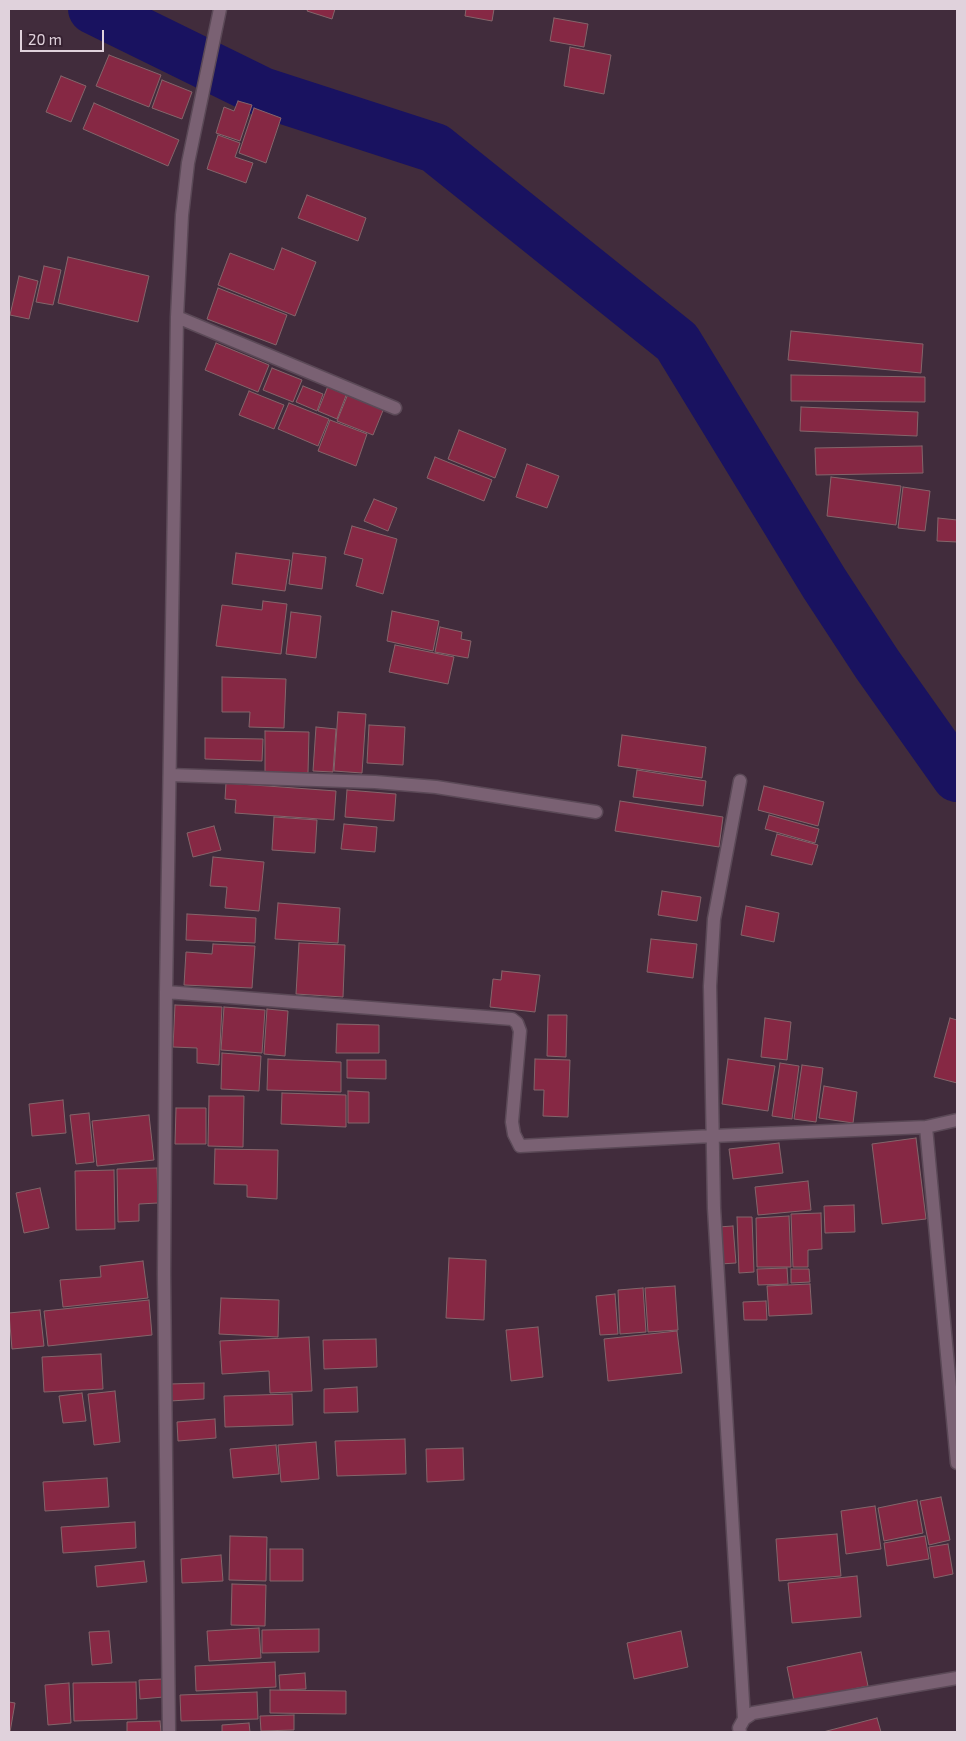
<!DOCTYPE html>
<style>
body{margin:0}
#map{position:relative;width:966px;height:1741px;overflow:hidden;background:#412c3c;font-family:"Exo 2",sans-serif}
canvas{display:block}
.frame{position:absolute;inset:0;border:10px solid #e0d2dc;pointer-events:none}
.scale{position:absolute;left:20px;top:30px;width:84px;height:22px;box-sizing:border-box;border:2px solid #e0d2dc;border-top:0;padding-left:6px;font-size:15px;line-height:18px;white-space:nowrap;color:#e0d2dc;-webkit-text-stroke:4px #372232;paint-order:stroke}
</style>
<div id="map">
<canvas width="966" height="1741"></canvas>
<div class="frame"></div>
<div class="scale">20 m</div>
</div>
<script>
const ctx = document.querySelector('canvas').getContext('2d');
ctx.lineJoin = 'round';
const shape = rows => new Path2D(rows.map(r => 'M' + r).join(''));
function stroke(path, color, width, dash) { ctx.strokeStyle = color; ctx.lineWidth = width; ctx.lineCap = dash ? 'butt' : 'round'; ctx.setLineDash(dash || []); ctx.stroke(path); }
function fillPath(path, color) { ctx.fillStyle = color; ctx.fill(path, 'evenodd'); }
stroke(shape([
 [93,9,262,92,435,148,677,342,824,583,877,664,957,777]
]), '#191260', 50);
const building = shape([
 [308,9,335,9,332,19,307,11,308,9],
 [466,9,494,9,492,21,465,16,466,9],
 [554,18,588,24,584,47,550,41,554,18],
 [570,47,611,55,604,94,564,86,570,47],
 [109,55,161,75,149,107,96,86,109,55],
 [61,76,86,86,71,122,46,112,61,76],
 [162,80,192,92,182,119,152,108,162,80],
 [238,101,252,105,240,141,216,133,224,107,234,111,238,101],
 [94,103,179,140,168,166,83,129,94,103],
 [254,108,281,118,266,163,239,153,254,108],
 [218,135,240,143,235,157,253,163,246,183,207,169,218,135],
 [307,195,366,218,358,241,298,218,307,195],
 [282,248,316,262,295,316,218,285,230,253,274,270,282,248],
 [68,257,149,276,138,322,58,303,68,257],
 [44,266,61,270,53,305,36,302,44,266],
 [19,276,38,281,29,319,10,315,19,276],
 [218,288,287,315,276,345,207,319,218,288],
 [791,331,923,344,921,373,788,360,791,331],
 [216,343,269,365,258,392,205,370,216,343],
 [272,368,302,380,293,402,263,390,272,368],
 [791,375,925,377,925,402,791,401,791,375],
 [303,386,323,394,317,411,296,402,303,386],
 [328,386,347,393,337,419,318,411,328,386],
 [249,391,284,405,274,429,239,415,249,391],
 [348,394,384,408,373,435,337,421,348,394],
 [289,403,329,419,318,446,278,429,289,403],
 [801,407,918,412,917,436,800,431,801,407],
 [330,420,367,434,356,466,318,451,330,420],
 [459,430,506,449,495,478,448,459,459,430],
 [922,446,923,473,816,475,815,448,922,446],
 [435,457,492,480,484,501,427,478,435,457],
 [527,464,559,476,547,508,516,497,527,464],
 [831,477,901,486,896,525,827,516,831,477],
 [903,487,930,491,925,531,898,528,903,487],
 [374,499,397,508,388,531,364,521,374,499],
 [938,518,957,520,957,542,937,541,938,518],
 [352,526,397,539,383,594,356,586,363,559,344,554,352,526],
 [236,553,290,560,285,591,232,584,236,553],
 [293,553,326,557,322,589,289,584,293,553],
 [263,601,287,604,281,654,216,646,222,605,262,610,263,601],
 [392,611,439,621,433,651,387,641,392,611],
 [291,612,321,616,316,658,286,654,291,612],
 [440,627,462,632,461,639,471,641,468,658,435,652,440,627],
 [395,645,454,657,448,684,389,672,395,645],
 [222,677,286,679,284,728,249,727,250,712,222,712,222,677],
 [338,712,366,714,362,773,334,771,338,712],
 [369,725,405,727,403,765,367,763,369,725],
 [316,727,336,729,333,772,313,771,316,727],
 [265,731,309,732,308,773,265,772,265,731],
 [622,735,706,747,702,778,618,766,622,735],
 [205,738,263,739,262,761,205,759,205,738],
 [637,770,706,781,703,806,633,797,637,770],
 [226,783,336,791,334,820,235,813,236,800,225,799,226,783],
 [764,786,824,802,818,826,758,810,764,786],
 [347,790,396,794,394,821,345,817,347,790],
 [620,801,723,817,719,847,615,831,620,801],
 [769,815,819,829,815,843,765,829,769,815],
 [274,817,317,820,315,853,272,850,274,817],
 [344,824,377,827,375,852,341,849,344,824],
 [214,826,221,850,193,857,187,833,214,826],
 [777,834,818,845,812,865,771,855,777,834],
 [213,857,264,862,259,911,225,908,227,887,210,886,213,857],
 [662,891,701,897,697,921,658,915,662,891],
 [278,903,340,908,338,943,275,939,278,903],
 [746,906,779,913,774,942,741,935,746,906],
 [187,914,256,918,255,943,186,940,187,914],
 [651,939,697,944,693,978,647,972,651,939],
 [299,943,345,945,343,997,296,994,299,943],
 [213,944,255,946,252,988,184,985,186,952,212,954,213,944],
 [502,971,540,975,535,1012,490,1007,493,979,501,980,502,971],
 [175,1005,222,1007,219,1065,197,1063,197,1048,173,1047,175,1005],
 [224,1007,265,1010,262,1053,221,1050,224,1007],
 [267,1009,288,1011,285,1056,264,1054,267,1009],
 [548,1015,567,1015,566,1057,547,1056,548,1015],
 [765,1018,791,1022,787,1060,761,1057,765,1018],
 [950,1018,957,1020,957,1083,934,1077,950,1018],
 [337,1024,379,1025,379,1053,336,1053,337,1024],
 [222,1053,261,1056,259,1091,221,1089,222,1053],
 [268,1059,341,1062,341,1092,267,1090,268,1059],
 [535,1059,570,1060,568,1117,543,1116,544,1090,534,1090,535,1059],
 [728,1059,775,1066,768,1111,722,1104,728,1059],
 [347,1060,386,1060,386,1079,347,1078,347,1060],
 [780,1063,799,1066,792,1119,772,1116,780,1063],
 [802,1065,823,1068,816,1122,794,1119,802,1065],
 [824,1086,857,1092,853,1123,819,1118,824,1086],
 [348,1091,369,1092,369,1123,348,1123,348,1091],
 [282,1093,346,1095,346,1127,281,1124,282,1093],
 [209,1096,244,1096,243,1147,208,1146,209,1096],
 [63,1100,66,1133,32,1136,29,1104,63,1100],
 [176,1108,206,1108,206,1144,175,1144,176,1108],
 [89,1113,94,1162,76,1164,70,1115,89,1113],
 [149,1115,154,1160,97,1166,92,1121,149,1115],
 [916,1138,926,1219,882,1224,872,1144,916,1138],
 [779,1143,783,1173,733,1179,729,1149,779,1143],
 [215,1149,278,1150,277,1199,247,1197,247,1185,214,1184,215,1149],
 [157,1168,158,1203,139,1204,139,1221,118,1222,117,1169,157,1168],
 [114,1170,115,1229,76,1230,75,1171,114,1170],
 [808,1181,811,1210,758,1215,755,1187,808,1181],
 [40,1188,49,1228,24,1233,16,1193,40,1188],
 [854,1205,855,1232,825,1233,824,1206,854,1205],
 [821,1213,822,1249,808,1250,808,1267,793,1267,791,1214,821,1213],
 [789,1216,791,1267,757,1267,756,1218,789,1216],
 [737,1217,752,1217,754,1272,739,1273,737,1217],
 [733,1226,736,1263,720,1264,718,1227,733,1226],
 [449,1258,486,1260,484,1320,446,1318,449,1258],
 [143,1261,148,1298,63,1307,60,1280,101,1277,100,1266,143,1261],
 [787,1268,788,1284,758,1285,757,1269,787,1268],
 [791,1269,809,1269,810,1282,791,1283,791,1269],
 [810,1284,812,1314,769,1316,767,1286,810,1284],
 [675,1286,678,1330,648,1332,645,1288,675,1286],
 [643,1288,646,1332,620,1334,618,1290,643,1288],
 [615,1294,618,1334,600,1335,596,1296,615,1294],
 [221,1298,279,1300,278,1337,219,1334,221,1298],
 [149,1300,152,1335,48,1346,44,1311,149,1300],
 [766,1301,767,1320,744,1320,743,1302,766,1301],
 [40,1310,44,1346,12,1349,9,1313,40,1310],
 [538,1327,543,1377,511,1381,506,1330,538,1327],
 [677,1331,682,1373,608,1381,604,1339,677,1331],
 [309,1337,312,1391,270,1393,269,1371,222,1374,220,1341,309,1337],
 [376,1339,377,1367,324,1369,323,1340,376,1339],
 [101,1354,103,1389,44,1392,42,1357,101,1354],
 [204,1383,204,1399,170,1401,169,1384,204,1383],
 [357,1387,358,1412,324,1413,324,1389,357,1387],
 [115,1391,120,1442,94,1445,88,1394,115,1391],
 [82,1393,86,1421,63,1423,59,1396,82,1393],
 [292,1394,293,1425,225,1427,224,1396,292,1394],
 [215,1419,216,1438,178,1441,177,1422,215,1419],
 [405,1439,406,1474,337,1476,335,1441,405,1439],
 [316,1442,319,1479,281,1482,278,1445,316,1442],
 [276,1445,279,1474,233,1478,230,1449,276,1445],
 [463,1448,464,1480,427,1482,426,1449,463,1448],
 [107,1478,109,1507,45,1511,43,1482,107,1478],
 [941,1497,950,1540,929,1545,920,1501,941,1497],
 [917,1500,923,1533,884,1541,878,1508,917,1500],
 [875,1506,881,1549,846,1554,841,1511,875,1506],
 [135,1522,136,1548,63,1553,61,1527,135,1522],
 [837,1534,841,1576,779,1581,776,1539,837,1534],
 [230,1536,267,1537,266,1581,229,1580,230,1536],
 [925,1536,929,1559,887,1566,884,1543,925,1536],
 [948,1544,953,1574,934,1578,929,1547,948,1544],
 [270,1549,303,1549,303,1581,270,1581,270,1549],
 [221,1555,223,1581,182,1583,181,1559,221,1555],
 [144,1561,147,1582,97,1587,95,1566,144,1561],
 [857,1576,861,1617,792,1623,788,1583,857,1576],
 [232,1584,266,1585,265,1626,231,1625,232,1584],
 [259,1628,261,1658,209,1661,207,1631,259,1628],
 [319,1629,319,1652,262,1653,262,1630,319,1629],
 [109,1631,112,1663,92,1665,89,1632,109,1631],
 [681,1631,688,1667,634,1679,627,1643,681,1631],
 [861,1652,868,1686,794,1701,787,1667,861,1652],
 [275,1662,276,1687,196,1691,195,1666,275,1662],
 [305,1673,306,1689,280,1690,279,1675,305,1673],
 [163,1679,164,1697,140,1699,139,1680,163,1679],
 [136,1682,137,1719,74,1721,73,1683,136,1682],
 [69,1683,71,1723,48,1725,45,1685,69,1683],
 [270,1690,346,1691,346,1714,270,1713,270,1690],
 [257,1692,258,1719,181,1721,180,1695,257,1692],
 [9,1702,15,1703,10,1732,9,1732,9,1702],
 [294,1715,294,1730,261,1731,260,1716,294,1715],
 [877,1718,881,1732,823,1732,877,1718],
 [160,1721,161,1732,127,1732,127,1722,160,1721],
 [249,1723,250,1732,222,1732,222,1725,249,1723]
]);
fillPath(building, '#862844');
stroke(building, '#84656b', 1);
const minor = shape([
 [177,317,395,408],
 [170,775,375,782,436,787,596,812],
 [740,781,714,919,710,986,714,1208,744,1719],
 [166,992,512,1019,517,1023,520,1031,512,1122,514,1134,520,1146,712,1136,926,1127,957,1120],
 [926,1127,957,1463],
 [169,1732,164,1274,166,992,177,317,182,215,188,163,220,9],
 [740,1732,739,1728,744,1719,753,1713,957,1678]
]);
stroke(minor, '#5b4957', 15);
stroke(minor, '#7a6173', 12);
</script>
